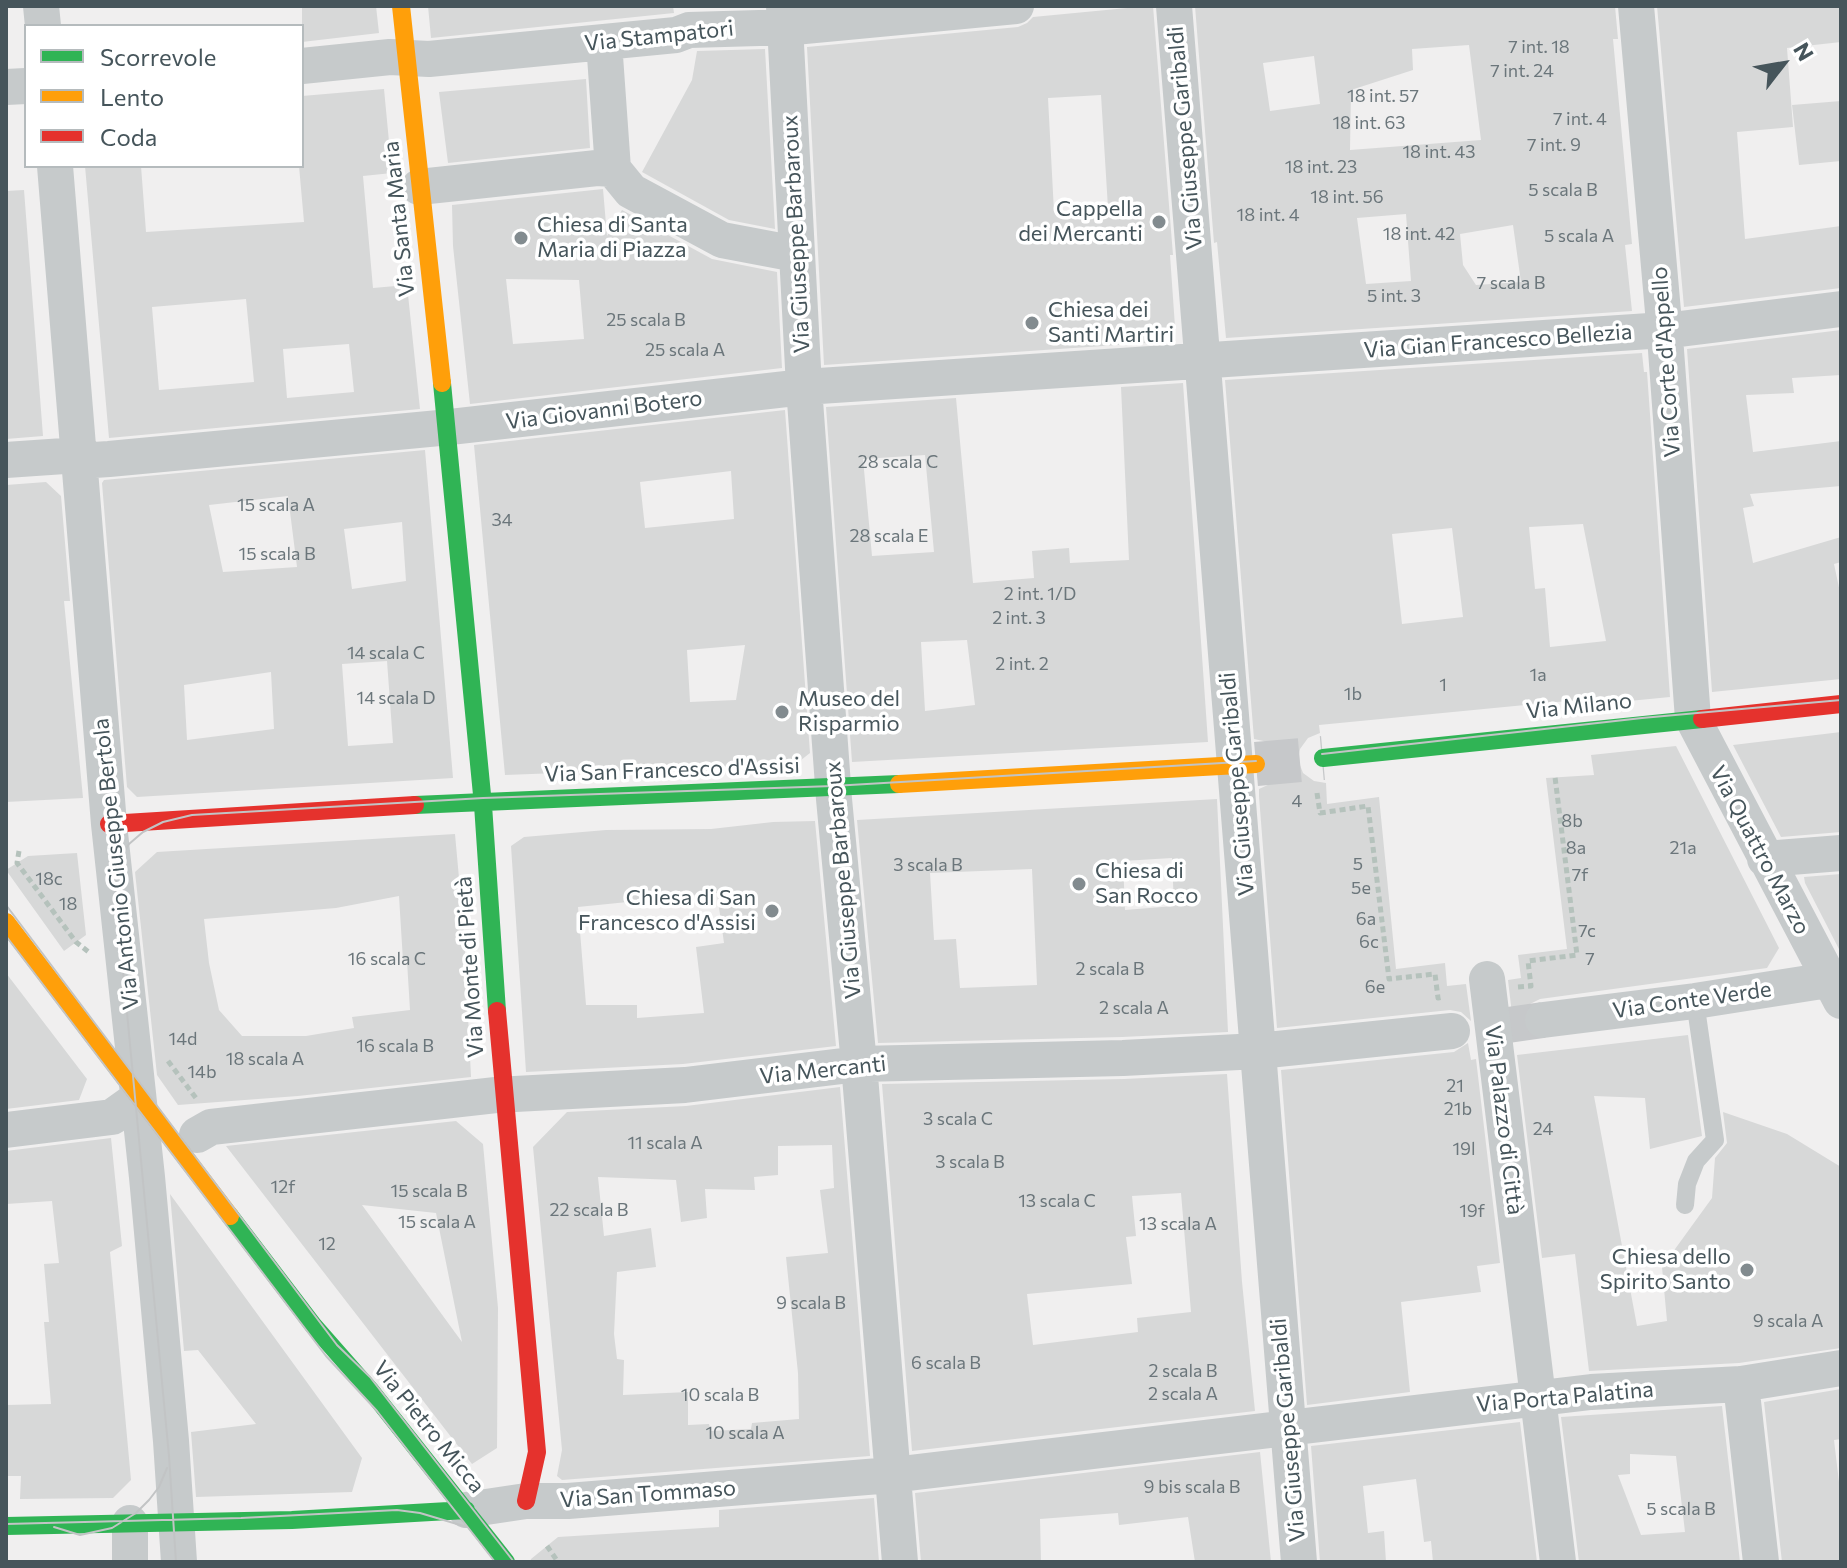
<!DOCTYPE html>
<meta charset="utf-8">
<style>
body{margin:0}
#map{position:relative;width:1847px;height:1568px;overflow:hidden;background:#f0efef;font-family:Commissioner,sans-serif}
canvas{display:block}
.frame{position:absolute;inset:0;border:8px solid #46555b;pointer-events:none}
.legend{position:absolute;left:24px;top:24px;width:280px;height:144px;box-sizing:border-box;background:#fff;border:2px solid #b5bbbd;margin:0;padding:10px 14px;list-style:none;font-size:24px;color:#46555b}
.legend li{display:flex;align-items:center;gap:16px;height:40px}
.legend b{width:40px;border:2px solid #b5bbbd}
.north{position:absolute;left:1743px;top:24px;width:80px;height:80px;-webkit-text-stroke:6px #fff;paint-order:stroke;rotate:59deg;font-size:22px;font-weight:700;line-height:32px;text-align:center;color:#46555b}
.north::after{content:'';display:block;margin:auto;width:28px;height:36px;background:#46555b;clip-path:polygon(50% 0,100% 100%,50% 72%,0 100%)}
</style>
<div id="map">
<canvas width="1847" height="1568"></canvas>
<div class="frame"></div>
<ul class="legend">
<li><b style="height:10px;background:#30b455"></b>Scorrevole</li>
<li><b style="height:10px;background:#ff9f0a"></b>Lento</li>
<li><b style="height:10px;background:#e5322d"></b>Coda</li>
</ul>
<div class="north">N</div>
</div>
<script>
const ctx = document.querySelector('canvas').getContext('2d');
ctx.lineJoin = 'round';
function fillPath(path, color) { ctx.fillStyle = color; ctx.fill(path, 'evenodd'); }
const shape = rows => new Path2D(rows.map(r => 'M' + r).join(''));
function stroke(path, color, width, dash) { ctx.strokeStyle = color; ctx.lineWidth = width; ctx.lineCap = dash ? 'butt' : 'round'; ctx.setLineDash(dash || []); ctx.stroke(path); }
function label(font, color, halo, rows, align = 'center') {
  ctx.font = font + ' Commissioner,sans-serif'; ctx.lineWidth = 7; ctx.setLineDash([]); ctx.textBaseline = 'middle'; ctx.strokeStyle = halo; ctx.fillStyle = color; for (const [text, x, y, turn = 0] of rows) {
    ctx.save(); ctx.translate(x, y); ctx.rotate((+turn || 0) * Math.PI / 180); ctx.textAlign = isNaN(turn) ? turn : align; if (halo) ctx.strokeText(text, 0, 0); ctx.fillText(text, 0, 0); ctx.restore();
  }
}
fillPath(shape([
 [302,6,376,6,379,33,302,42],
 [428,6,673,6,674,13,431,38],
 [1148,6,1153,6,1173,255,1170,255,1176,341,824,365,807,47,1018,27,1027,23,1033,17],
 [1101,95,1108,208,1054,212,1048,98],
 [1195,6,1615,6,1618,39,1613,39,1632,244,1625,245,1632,311,1226,338,1217,242,1214,243],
 [1469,45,1481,140,1350,150,1351,90,1413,70,1412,49],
 [1314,56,1320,104,1270,111,1263,63],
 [1406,214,1411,281,1366,284,1357,218],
 [1513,225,1521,282,1476,285,1463,265,1460,234],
 [1657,6,1841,6,1841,42,1787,48,1793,127,1737,132,1745,239,1841,226,1841,288,1684,307],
 [765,49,775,229,729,220,642,172,692,80,697,51],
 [586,79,590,148,448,163,439,92],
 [384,89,392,173,363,176,373,288,407,285,420,409,109,438,85,166,141,166,146,232,304,222,299,166,302,166,302,96],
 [246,299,254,382,159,390,152,307],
 [349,344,354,392,287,398,283,349],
 [1841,101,1841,161,1799,165,1792,105],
 [603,189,607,236,622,210,712,259,777,272,782,368,470,404,453,246,452,205],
 [506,279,579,280,584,339,513,344],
 [24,190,43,436,6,439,6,191],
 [1841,330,1841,375,1792,378,1794,393,1746,395,1753,452,1841,441,1841,486,1750,494,1754,506,1743,508,1753,563,1841,537,1841,562,1834,564,1841,597,1841,679,1712,692,1687,349],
 [1642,353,1644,372,1647,372,1670,697,1588,705,1587,700,1556,702,1319,725,1320,733,1308,738,1300,749,1298,760,1303,773,1314,781,1326,783,1327,804,1379,797,1396,969,1445,963,1447,986,1466,984,1471,1021,1461,1012,1450,1010,1277,1028,1259,796,1259,789,1270,784,1278,776,1281,762,1276,750,1268,742,1254,739,1225,380],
 [1583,524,1606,641,1550,647,1545,588,1535,589,1529,527],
 [1452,528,1463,617,1402,624,1392,534],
 [1183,383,1208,742,852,762,826,407,956,398,973,583,1034,578,1032,551,1069,548,1070,563,1129,560,1121,387],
 [925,455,934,552,872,556,863,459],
 [967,640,975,705,925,711,921,642],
 [785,410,810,753,796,764,505,775,474,445],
 [731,471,734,519,645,528,640,482],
 [745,645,736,700,690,702,687,650],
 [425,450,453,778,137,797,127,787,102,483,104,480],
 [288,496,297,567,223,572,209,505],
 [402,522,406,581,352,589,344,529],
 [387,661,393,743,348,746,342,664],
 [271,672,274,729,187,740,184,685],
 [46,482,61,496,70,601,64,601,83,798,6,802,6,485],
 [1841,732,1841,832,1781,837,1733,745],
 [1676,746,1779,948,1767,968,1540,999,1530,1004,1524,1012,1512,1014,1508,980,1521,978,1518,955,1567,949,1546,778,1594,775,1591,755],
 [1217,799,1228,1032,1122,1037,878,1043,857,820],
 [1172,858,1174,906,1125,910,1123,861],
 [1032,869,1037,985,960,988,956,939,934,940,930,873],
 [815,821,836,1046,683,1064,526,1072,511,846,524,837,606,830,711,829,773,822],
 [717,893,724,943,696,947,704,1013,637,1018,637,1005,586,1005,578,907],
 [455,834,464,933,471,1077,298,1096,178,1105,157,1075,135,872,157,852],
 [399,896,403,961,407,961,410,1010,352,1017,354,1028,306,1036,242,1036,219,1010,209,963,204,919,336,908],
 [77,853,86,935,64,951,6,870,28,856],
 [1841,874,1841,953,1805,883,1804,877],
 [6,973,87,1079,79,1100,6,1109],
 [1688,1035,1702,1136,1650,1149,1645,1098,1594,1096,1637,1326,1667,1321,1662,1267,1712,1198,1715,1158,1727,1143,1723,1112,1787,1134,1841,1167,1841,1348,1739,1363,1589,1371,1575,1254,1542,1258,1517,1055],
 [1468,1043,1471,1060,1476,1059,1500,1263,1477,1266,1481,1292,1401,1302,1410,1392,1307,1405,1281,1070,1454,1052],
 [1227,1074,1242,1282,1255,1411,912,1451,882,1084,1124,1079],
 [1181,1193,1191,1312,1137,1318,1138,1332,1033,1345,1027,1294,1132,1284,1126,1237,1136,1236,1132,1196],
 [840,1087,870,1456,562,1480,557,1476,562,1450,533,1147,567,1112,686,1106],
 [832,1145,834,1188,820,1190,828,1253,786,1257,798,1373,799,1419,752,1423,751,1429,711,1431,709,1424,688,1425,688,1392,623,1395,624,1360,617,1359,614,1334,617,1272,656,1267,651,1228,604,1236,598,1177,676,1180,681,1222,707,1218,705,1189,755,1190,754,1177,778,1175,778,1146],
 [456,1121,483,1144,498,1308,497,1448,472,1464,226,1146],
 [362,1205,436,1213,462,1342],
 [111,1138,122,1246,110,1252,131,1480,113,1498,20,1499,21,1476,6,1476,6,1405,51,1404,44,1322,49,1322,44,1264,59,1263,52,1201,6,1204,6,1151],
 [170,1194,362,1458,352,1492,196,1497,191,1432,256,1424,198,1350,184,1351],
 [1841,1389,1841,1439,1834,1440,1841,1499,1841,1562,1782,1562,1764,1402],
 [1722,1406,1740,1562,1579,1562,1561,1417],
 [1630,1454,1676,1456,1685,1532,1641,1535,1618,1475,1630,1474],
 [1520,1422,1537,1562,1433,1562,1431,1541,1424,1542,1416,1479,1363,1486,1368,1533,1384,1531,1386,1562,1320,1562,1311,1446],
 [1260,1452,1271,1562,1195,1562,1188,1517,1119,1525,1118,1513,1040,1519,1041,1562,921,1562,915,1493],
 [874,1498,879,1562,530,1562,531,1559,558,1537,719,1527,719,1510]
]), '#d7d8d8');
stroke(shape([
 [1508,1025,1543,1020]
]), '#c6c8ca', 36, [36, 18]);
stroke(shape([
 [1256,764,1323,758]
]), '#c6c8ca', 44, [44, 22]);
stroke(shape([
 [1317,793,1320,813,1368,806,1389,979,1435,974,1438,998,1443,997],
 [19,851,17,863,76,942,90,953],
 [1518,987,1531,986,1528,961,1577,955,1555,777],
 [168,1061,196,1098],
 [547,1546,558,1562]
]), '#b5c2bc', 5, [6, 4]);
stroke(shape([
 [1685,1205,1687,1184,1696,1161,1715,1140,1695,1001]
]), '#c6cacb', 18);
stroke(shape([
 [41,6,43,26],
 [784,6,804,387,834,799,859,1064,900,1562],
 [1174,6,1299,1562],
 [1636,6,1664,323,1693,719,1841,1001],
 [604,42,613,169],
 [302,66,390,57,429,59,676,35,689,30,794,27,1016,6],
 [6,87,26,86],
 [55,166,109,824,147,1177,171,1441,179,1562],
 [419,187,597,168,613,169,631,191,722,240,796,254],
 [6,460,79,455,94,460,109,459,450,427,804,387,1680,329,1841,309],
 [1765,859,1841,853],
 [1487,979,1558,1562],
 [1543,1020,1695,1001,1841,978],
 [6,1130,112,1117,133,1102,138,1094],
 [197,1135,211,1127,496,1095,685,1085,859,1064,1123,1058,1258,1051,1452,1031],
 [1741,1384,1761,1562],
 [466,1510,526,1501,568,1501,892,1475,1591,1392,1741,1384,1841,1368],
 [130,1562,130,1523]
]), '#c6cacb', 36);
stroke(shape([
 [442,383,483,805,497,1011],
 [1323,758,1702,719],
 [415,805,899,784],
 [230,1216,313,1325,371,1391,506,1562],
 [6,1526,292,1520,466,1510]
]), '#30b455', 18);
stroke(shape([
 [401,6,442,383],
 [899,784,1256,764],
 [6,922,230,1216]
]), '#ff9f0a', 18);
stroke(shape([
 [1702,719,1841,704],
 [109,824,415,805],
 [497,1011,537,1452,526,1501]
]), '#e5322d', 18);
stroke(shape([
 [1322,754,1642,718,1841,700],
 [6,905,337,1345,370,1377,514,1562],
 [6,936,326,1356,377,1411,495,1562],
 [6,1524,241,1518,397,1510,420,1513,467,1527],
 [54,1527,80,1535,112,1528,136,1513,149,1500,159,1487,167,1468],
 [176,1562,169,1456,115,886,121,857,129,844,143,832,163,822,192,815,483,798,833,786,1256,761]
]), '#c2c4c5', 2);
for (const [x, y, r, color] of [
 [1159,222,8,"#828b8f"],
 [521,238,8,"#828b8f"],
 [1032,323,8,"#828b8f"],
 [782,712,8,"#828b8f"],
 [1079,884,8,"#828b8f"],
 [772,911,8,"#828b8f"],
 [1747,1270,8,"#828b8f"]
]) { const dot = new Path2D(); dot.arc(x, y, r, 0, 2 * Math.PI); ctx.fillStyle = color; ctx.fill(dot); stroke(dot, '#fff', 3); }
label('18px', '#6b767b', null, [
 ["7 int. 18",1539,47],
 ["7 int. 24",1522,71],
 ["18 int. 57",1383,96],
 ["7 int. 4",1580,119],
 ["18 int. 63",1369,123],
 ["7 int. 9",1554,145],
 ["18 int. 43",1439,152],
 ["18 int. 23",1321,167],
 ["5 scala B",1563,190],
 ["18 int. 56",1347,197],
 ["18 int. 4",1268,215],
 ["18 int. 42",1419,234],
 ["5 scala A",1579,236],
 ["7 scala B",1511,283],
 ["5 int. 3",1394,296],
 ["25 scala B",646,320],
 ["25 scala A",685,350],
 ["28 scala C",898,462],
 ["15 scala A",276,505],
 ["34",502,520],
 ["28 scala E",889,536],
 ["15 scala B",277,554],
 ["2 int. 1/D",1040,594],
 ["2 int. 3",1019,618],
 ["14 scala C",386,653],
 ["2 int. 2",1022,664],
 ["1a",1538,675],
 ["1",1443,685],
 ["1b",1353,694],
 ["14 scala D",396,698],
 ["4",1297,801],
 ["8b",1572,821],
 ["8a",1576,848],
 ["21a",1683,848],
 ["5",1358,864],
 ["3 scala B",928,865],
 ["7f",1580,875],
 ["18c",49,879],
 ["5e",1361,888],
 ["18",68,904],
 ["6a",1366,919],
 ["7c",1587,931],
 ["6c",1369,942],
 ["16 scala C",387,959],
 ["7",1590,959],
 ["2 scala B",1110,969],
 ["6e",1375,987],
 ["2 scala A",1134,1008],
 ["14d",183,1039],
 ["16 scala B",395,1046],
 ["18 scala A",265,1059],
 ["14b",202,1072],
 ["21",1455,1086],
 ["21b",1458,1109],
 ["3 scala C",958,1119],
 ["24",1543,1129],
 ["11 scala A",665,1143],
 ["19l",1464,1149],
 ["3 scala B",970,1162],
 ["12f",283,1187],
 ["15 scala B",429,1191],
 ["13 scala C",1057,1201],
 ["22 scala B",589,1210],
 ["19f",1472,1211],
 ["15 scala A",437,1222],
 ["13 scala A",1178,1224],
 ["12",327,1244],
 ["9 scala B",811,1303],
 ["9 scala A",1788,1321],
 ["6 scala B",946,1363],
 ["2 scala B",1183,1371],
 ["2 scala A",1183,1394],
 ["10 scala B",720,1395],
 ["10 scala A",745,1433],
 ["9 bis scala B",1192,1487],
 ["5 scala B",1681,1509]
]);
label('22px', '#46555b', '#fff', [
 ["Via Stampatori",659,36,-6],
 ["Via Giuseppe Garibaldi",1185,138,-95],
 ["Via Santa Maria",399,219,-96],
 ["Via Giuseppe Barbaroux",796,234,-93],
 ["Via Gian Francesco Bellezia",1498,341,-4],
 ["Via Corte d'Appello",1666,362,-94],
 ["Via Giovanni Botero",604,410,-7],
 ["Via Milano",1579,706,-6],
 ["Via San Francesco d'Assisi",672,770,-2],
 ["Via Giuseppe Garibaldi",1237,784,-95],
 ["Via Quattro Marzo",1760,850,62],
 ["Via Antonio Giuseppe Bertola",116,864,-96],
 ["Via Giuseppe Barbaroux",843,880,-95],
 ["Via Monte di Pietà",470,967,-94],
 ["Via Conte Verde",1692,1000,-8],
 ["Via Mercanti",823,1070,-6],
 ["Via Palazzo di Città",1504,1120,83],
 ["Via Porta Palatina",1565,1397,-5],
 ["Via Pietro Micca",429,1427,51],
 ["Via Giuseppe Garibaldi",1288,1430,-95],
 ["Via San Tommaso",648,1494,-4]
]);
label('22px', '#46555b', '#fff', [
 ["Cappella",1143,209,"right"],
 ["dei Mercanti",1143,234,"right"],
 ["Chiesa di Santa",537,225],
 ["Maria di Piazza",537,250],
 ["Chiesa dei",1048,310],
 ["Santi Martiri",1048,335],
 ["Museo del",798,699],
 ["Risparmio",798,724],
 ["Chiesa di",1095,871],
 ["San Rocco",1095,896],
 ["Chiesa di San",756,898,"right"],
 ["Francesco d'Assisi",756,923,"right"],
 ["Chiesa dello",1731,1257,"right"],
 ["Spirito Santo",1731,1282,"right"]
], 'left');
</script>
